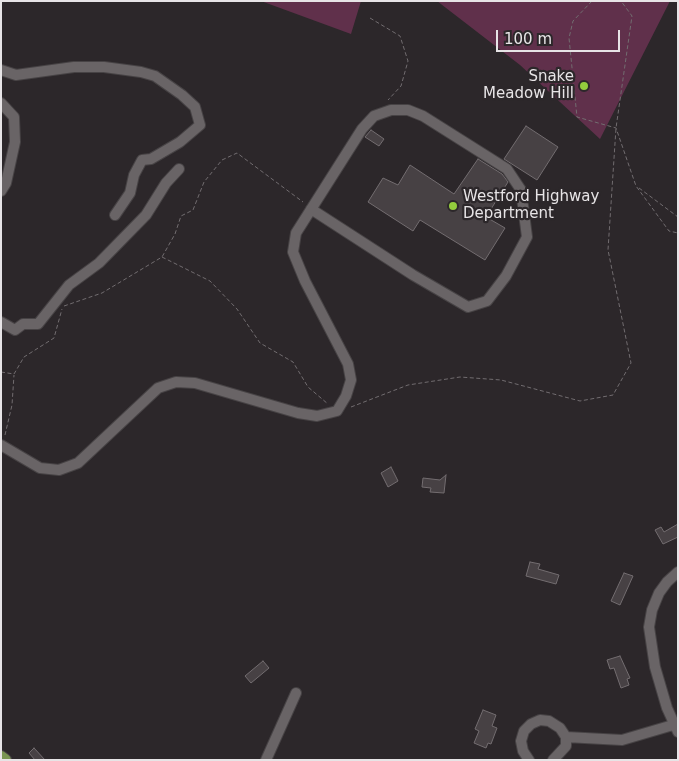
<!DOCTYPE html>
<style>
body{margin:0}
#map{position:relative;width:679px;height:761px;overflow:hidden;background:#2c272a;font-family:"DejaVu Sans",sans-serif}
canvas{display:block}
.frame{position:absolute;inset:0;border:2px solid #e7e4e6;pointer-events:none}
.scale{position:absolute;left:496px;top:30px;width:124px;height:22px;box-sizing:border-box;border:2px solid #e7e4e6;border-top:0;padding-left:6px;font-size:15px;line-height:18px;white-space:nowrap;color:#e7e4e6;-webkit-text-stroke:4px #2c272a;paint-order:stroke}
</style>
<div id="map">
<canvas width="679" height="761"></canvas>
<div class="frame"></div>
<div class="scale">100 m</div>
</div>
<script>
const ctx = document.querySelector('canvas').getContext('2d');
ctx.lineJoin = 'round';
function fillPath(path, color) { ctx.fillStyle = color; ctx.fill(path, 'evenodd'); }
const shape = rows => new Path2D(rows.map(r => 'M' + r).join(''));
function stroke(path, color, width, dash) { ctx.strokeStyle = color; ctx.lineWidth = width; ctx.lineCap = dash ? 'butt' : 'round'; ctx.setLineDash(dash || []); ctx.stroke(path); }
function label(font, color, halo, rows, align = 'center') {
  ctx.font = font + ' "DejaVu Sans",sans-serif'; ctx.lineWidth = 4.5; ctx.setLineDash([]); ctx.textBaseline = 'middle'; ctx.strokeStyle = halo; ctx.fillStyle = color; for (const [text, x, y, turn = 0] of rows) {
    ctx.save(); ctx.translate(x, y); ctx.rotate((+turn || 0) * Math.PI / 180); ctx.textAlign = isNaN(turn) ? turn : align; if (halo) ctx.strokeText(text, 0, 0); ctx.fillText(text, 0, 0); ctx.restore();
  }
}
fillPath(shape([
 [261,1,361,1,351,34],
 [437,1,670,1,600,139,520,65]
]), '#60304b');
const building = shape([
 [526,126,558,147,537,180,504,159,526,126],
 [371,130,384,139,379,146,365,137,371,130],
 [478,159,502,174,508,182,486,217,505,228,485,260,420,220,413,231,368,202,383,178,398,185,410,165,454,194,478,159],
 [391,467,398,481,388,487,381,473,391,467],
 [446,475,444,493,430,492,431,488,422,487,423,478,440,480,446,475],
 [678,524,678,537,663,544,655,530,661,527,664,532,678,524],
 [530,562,540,564,538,569,559,575,556,584,526,576,530,562],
 [624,573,633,576,620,605,611,601,624,573],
 [620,656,630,678,627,679,629,685,621,688,614,668,610,669,607,660,620,656],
 [263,661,269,668,251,683,245,676,263,661],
 [483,710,496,715,492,726,497,728,491,744,488,743,486,748,474,743,479,731,475,729,483,710],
 [34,748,45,760,35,760,29,753,34,748]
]);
fillPath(building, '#474144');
stroke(building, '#736d70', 1);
const minor = shape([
 [1,70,16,75,74,67,104,67,141,72,155,76,182,95,195,107,200,125,180,142,151,159,142,160,134,175,130,193,115,215],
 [1,103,14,117,15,142,6,183,1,191],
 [1,322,15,330,23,324,38,324,69,285,99,263,146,215,166,183,179,169],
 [1,445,40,468,59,470,78,463,158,388,176,382,195,383,298,413,317,416,337,411,346,396,351,380,348,364,305,281,293,252,296,233,362,129,374,116,391,110,408,110,423,116,507,169,521,190,527,237,506,276,487,301,468,307,413,275,311,209],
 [678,572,667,582,659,593,652,610,649,627,655,667,667,708,678,732],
 [566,737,622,740,673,725],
 [266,760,296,693],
 [529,760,523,751,521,741,524,731,531,724,540,720,549,721,560,728,566,737,566,746,553,760]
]);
const major = shape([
 [1,757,5,760]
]);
stroke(minor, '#474345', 12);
stroke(major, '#474345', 14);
stroke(shape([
 [592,1,573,21,569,38,577,117,616,128,636,186,669,231,678,233],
 [370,18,400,36,408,61,401,86,388,100],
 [639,188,678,217],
 [162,257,210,281,237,309,260,343,293,362,308,387,328,404],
 [64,306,102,293,162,257,175,234,181,216,193,210,204,182,222,160,237,153,303,202],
 [1,372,14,374,24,357,54,338,62,309],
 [351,407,408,385,460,377,501,380,580,401,613,395,631,363,608,250,616,128,632,16,621,1],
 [5,435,12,405,14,375]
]), '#726d70', 1, [4, 2.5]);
stroke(minor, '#696466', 10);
stroke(major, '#7a9552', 12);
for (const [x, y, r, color] of [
 [584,86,5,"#93cc3d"],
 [453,206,5,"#93cc3d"]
]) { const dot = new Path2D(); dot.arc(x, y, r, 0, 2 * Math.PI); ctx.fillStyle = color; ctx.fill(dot); stroke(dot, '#2c272a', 2); }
label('15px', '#e7e4e6', '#2c272a', [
 ["Snake",574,77],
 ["Meadow Hill",574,94],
 ["Westford Highway",463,197,"left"],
 ["Department",463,214,"left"]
], 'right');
</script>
